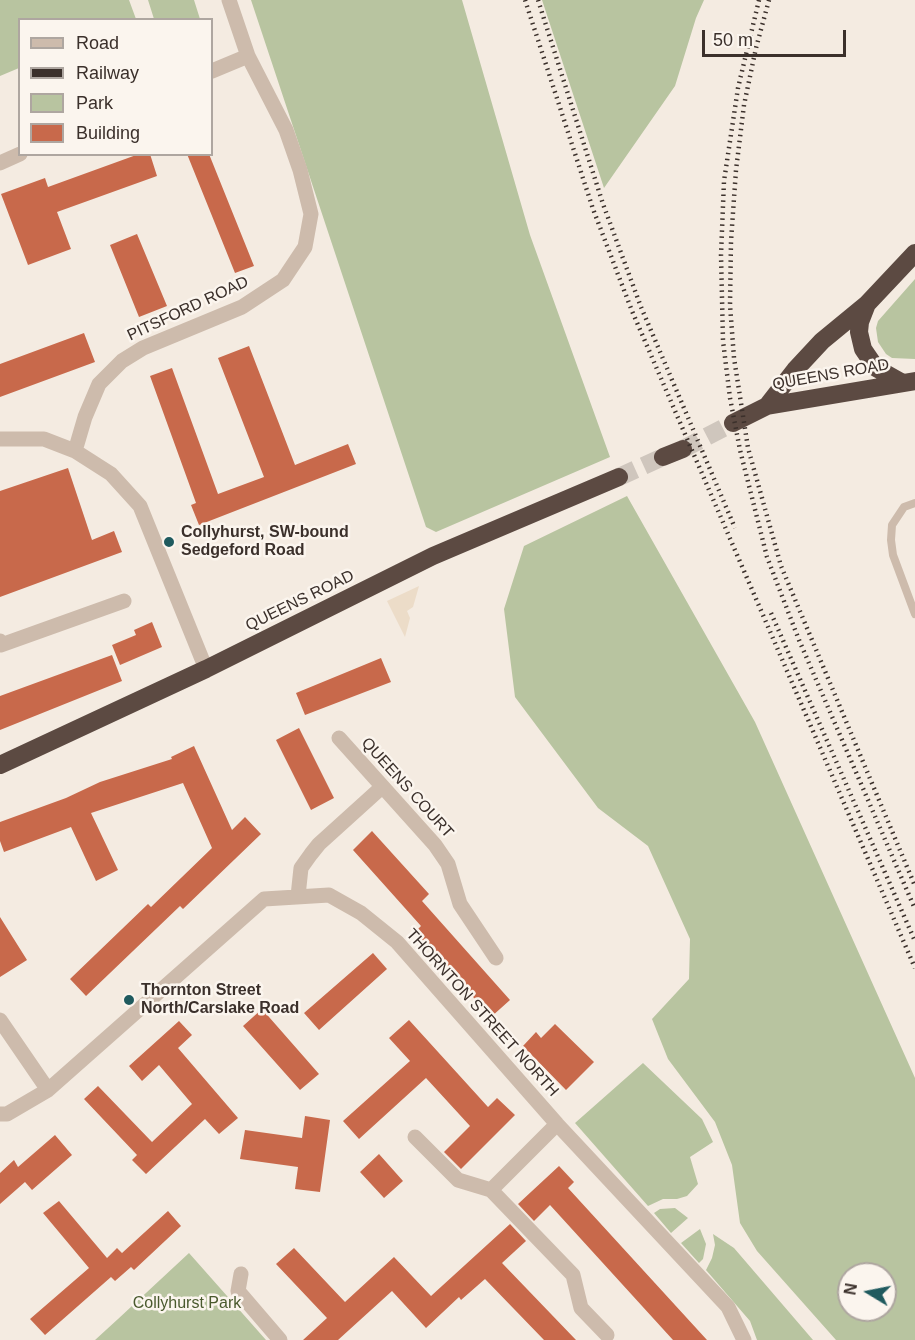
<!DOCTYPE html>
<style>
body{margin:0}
#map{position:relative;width:915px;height:1340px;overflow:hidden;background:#f4ebe1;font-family:Helvetica,sans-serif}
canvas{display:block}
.legend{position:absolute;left:18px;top:18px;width:195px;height:138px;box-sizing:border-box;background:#fbf5ee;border:2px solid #aea6a0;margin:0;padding:8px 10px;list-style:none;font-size:18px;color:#3b302b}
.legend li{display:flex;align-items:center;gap:12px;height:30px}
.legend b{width:30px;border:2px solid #aea6a0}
.north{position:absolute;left:837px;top:1262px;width:60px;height:60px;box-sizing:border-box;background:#fbf5ee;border:2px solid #aea6a0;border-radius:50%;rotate:280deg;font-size:16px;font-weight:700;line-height:24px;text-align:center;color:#3b302b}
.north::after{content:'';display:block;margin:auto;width:21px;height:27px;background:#1f5a5e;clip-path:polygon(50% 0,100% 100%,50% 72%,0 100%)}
.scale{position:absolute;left:702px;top:30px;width:144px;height:27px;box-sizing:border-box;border:3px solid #3b302b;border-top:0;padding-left:8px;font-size:18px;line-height:21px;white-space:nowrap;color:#3b302b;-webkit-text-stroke:4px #fbf5ee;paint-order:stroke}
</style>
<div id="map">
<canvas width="915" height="1340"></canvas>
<ul class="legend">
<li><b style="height:8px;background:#cdbbac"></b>Road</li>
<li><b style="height:8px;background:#3b302b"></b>Railway</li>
<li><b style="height:16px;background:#b8c4a0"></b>Park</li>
<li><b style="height:16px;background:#c8694b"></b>Building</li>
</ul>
<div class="north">N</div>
<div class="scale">50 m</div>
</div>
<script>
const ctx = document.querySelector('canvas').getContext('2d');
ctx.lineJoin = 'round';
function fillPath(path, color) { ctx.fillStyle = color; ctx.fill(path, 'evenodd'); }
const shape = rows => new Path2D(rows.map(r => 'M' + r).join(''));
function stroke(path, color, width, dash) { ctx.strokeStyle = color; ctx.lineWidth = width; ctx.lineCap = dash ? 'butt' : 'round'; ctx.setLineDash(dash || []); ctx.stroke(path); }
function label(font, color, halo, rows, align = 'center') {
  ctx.font = font + ' Helvetica,sans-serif'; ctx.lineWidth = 5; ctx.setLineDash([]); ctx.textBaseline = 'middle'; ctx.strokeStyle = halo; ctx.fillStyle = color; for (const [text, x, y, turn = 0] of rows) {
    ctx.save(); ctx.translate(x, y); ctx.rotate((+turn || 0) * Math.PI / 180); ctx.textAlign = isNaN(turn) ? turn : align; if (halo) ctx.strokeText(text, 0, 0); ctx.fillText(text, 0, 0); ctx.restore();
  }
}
fillPath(shape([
 [0,0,129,0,136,19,20,20,19,68,0,76],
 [148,0,194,0,200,19,154,19],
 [251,0,462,0,530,235,610,457,436,532,426,527],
 [542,0,704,0,696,18,675,86,604,188],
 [915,279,915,359,892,358,886,354,878,342,876,328,878,321],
 [627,496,755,722,915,1078,915,1340,836,1340,757,1251,740,1223,732,1165,715,1122,668,1059,652,1019,689,979,690,939,648,846,598,808,515,697,504,609,524,546],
 [849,1274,885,1274,885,1310,849,1310],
 [643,1063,702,1119,713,1142,690,1157,698,1184,687,1196,677,1199,663,1199,648,1206,575,1123],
 [675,1208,688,1218,671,1233,654,1213,660,1209],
 [700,1229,706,1244,703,1259,699,1263,681,1243],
 [713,1234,734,1248,813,1340,757,1340,750,1321,706,1270,712,1258,715,1245],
 [189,1253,266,1340,95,1340,118,1319]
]), '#b8c4a0');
fillPath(shape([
 [419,586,413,607,407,611,410,618,405,637,387,601]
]), '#ecdcc8');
fillPath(shape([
 [139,154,150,154,157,176,57,212,71,249,28,265,1,194,45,178,48,187],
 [187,154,209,154,254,266,235,273],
 [137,234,167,306,139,317,110,245],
 [84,333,95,362,0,397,0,364],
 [249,346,295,465,348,444,356,464,199,525,191,505,196,503,150,376,172,368,218,494,264,477,218,358],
 [68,468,92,540,114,531,122,552,0,597,0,491],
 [152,622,162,647,120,665,112,645,136,635,134,630],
 [112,655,122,681,0,730,0,696],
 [381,658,391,682,305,715,296,693],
 [299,728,334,798,311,810,276,740],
 [194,746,232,830,245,817,261,834,183,909,180,906,86,996,70,979,148,904,151,907,212,848,183,783,91,813,118,870,96,881,71,827,4,852,0,841,0,822,66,798,100,782,172,759,171,757],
 [372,831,429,894,422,901,510,1000,491,1017,415,932,421,926,353,850],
 [0,917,27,960,0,977],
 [373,953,387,969,319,1030,304,1013],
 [262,1009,319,1074,300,1090,243,1026],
 [409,1020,488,1107,497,1098,515,1115,461,1169,444,1152,470,1126,426,1078,359,1139,343,1121,410,1061,389,1038],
 [179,1021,192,1035,178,1048,238,1118,219,1134,205,1119,146,1174,132,1160,137,1155,84,1099,98,1086,152,1142,192,1104,159,1065,142,1081,129,1066],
 [555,1024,594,1062,566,1090,523,1046,536,1032,541,1038],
 [305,1116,330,1120,320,1192,295,1189,298,1167,240,1159,245,1130,302,1138],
 [55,1135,72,1155,32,1190,25,1182,0,1204,0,1173,14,1160,18,1167],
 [379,1154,403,1181,384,1198,360,1172],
 [559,1166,574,1182,568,1188,707,1340,673,1340,550,1205,534,1221,518,1204],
 [59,1201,107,1258,117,1248,122,1253,168,1211,181,1226,134,1270,131,1267,115,1281,111,1277,45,1335,30,1319,89,1268,43,1213],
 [510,1224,526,1241,502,1263,576,1340,544,1340,485,1279,461,1300,459,1297,426,1328,392,1291,338,1340,303,1340,327,1318,276,1264,294,1248,345,1302,394,1257,431,1296]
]), '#c8694b');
stroke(shape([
 [683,449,733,423],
 [619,477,663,457]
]), '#cfc6bd', 18, [18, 9]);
stroke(shape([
 [915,503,904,507,892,525,891,540,893,555,915,614]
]), '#cdbbac', 8);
stroke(shape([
 [212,71,248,56],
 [0,163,20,154],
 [0,439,44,439,75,451,111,474,140,506,206,669],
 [75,451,85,417,99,384,122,361,143,348,242,307,283,280,305,247,311,214,300,170,286,130,248,56,229,0],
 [0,641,1,645,124,601],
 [339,738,435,845,448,864,460,904,496,958],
 [298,896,301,868,311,854,319,844,382,787],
 [0,1020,48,1090],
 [0,1114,7,1114,48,1090,264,899,329,895,361,913,397,942,557,1124,728,1307,744,1340],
 [415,1137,458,1180,491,1190,557,1124],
 [491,1190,573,1275,581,1308,607,1335],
 [241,1274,238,1291,280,1340]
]), '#cdbbac', 15);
stroke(shape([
 [867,304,860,322,859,332,863,349,876,368,901,382],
 [767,406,795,370,822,341,867,304,915,253],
 [733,423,767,406,915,381],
 [663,457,683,449],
 [0,765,206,669,433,556,619,477]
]), '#5c4a42', 18);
stroke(shape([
 [525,0,593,209,632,311,915,968],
 [538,0,603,204,641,307,735,528],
 [759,0,738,88,724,181,721,255,723,341,730,398,740,450,767,557,799,640,915,909],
 [769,0,756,48,744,105,736,170,731,241,730,305,734,358,748,448,781,566,915,886],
 [771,613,915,941]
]), '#3b302b', 4.5, [1.5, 4.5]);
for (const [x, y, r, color] of [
 [169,542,6,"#1f5a5e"],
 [129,1000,6,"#1f5a5e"]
]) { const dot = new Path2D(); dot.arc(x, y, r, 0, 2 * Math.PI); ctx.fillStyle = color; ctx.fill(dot); stroke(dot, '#fbf5ee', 2); }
label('16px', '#3b302b', '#fbf5ee', [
 ["PITSFORD ROAD",188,309,-25],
 ["QUEENS ROAD",831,375,-10],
 ["QUEENS ROAD",300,601,-26],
 ["QUEENS COURT",407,788,48],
 ["THORNTON STREET NORTH",482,1013,48]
]);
label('bold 16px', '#3b302b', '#fbf5ee', [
 ["Collyhurst, SW-bound",181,533],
 ["Sedgeford Road",181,551],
 ["Thornton Street",141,991],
 ["North/Carslake Road",141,1009]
], 'left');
label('16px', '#4a5a2e', '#fbf5ee', [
 ["Collyhurst Park",187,1304]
]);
</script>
